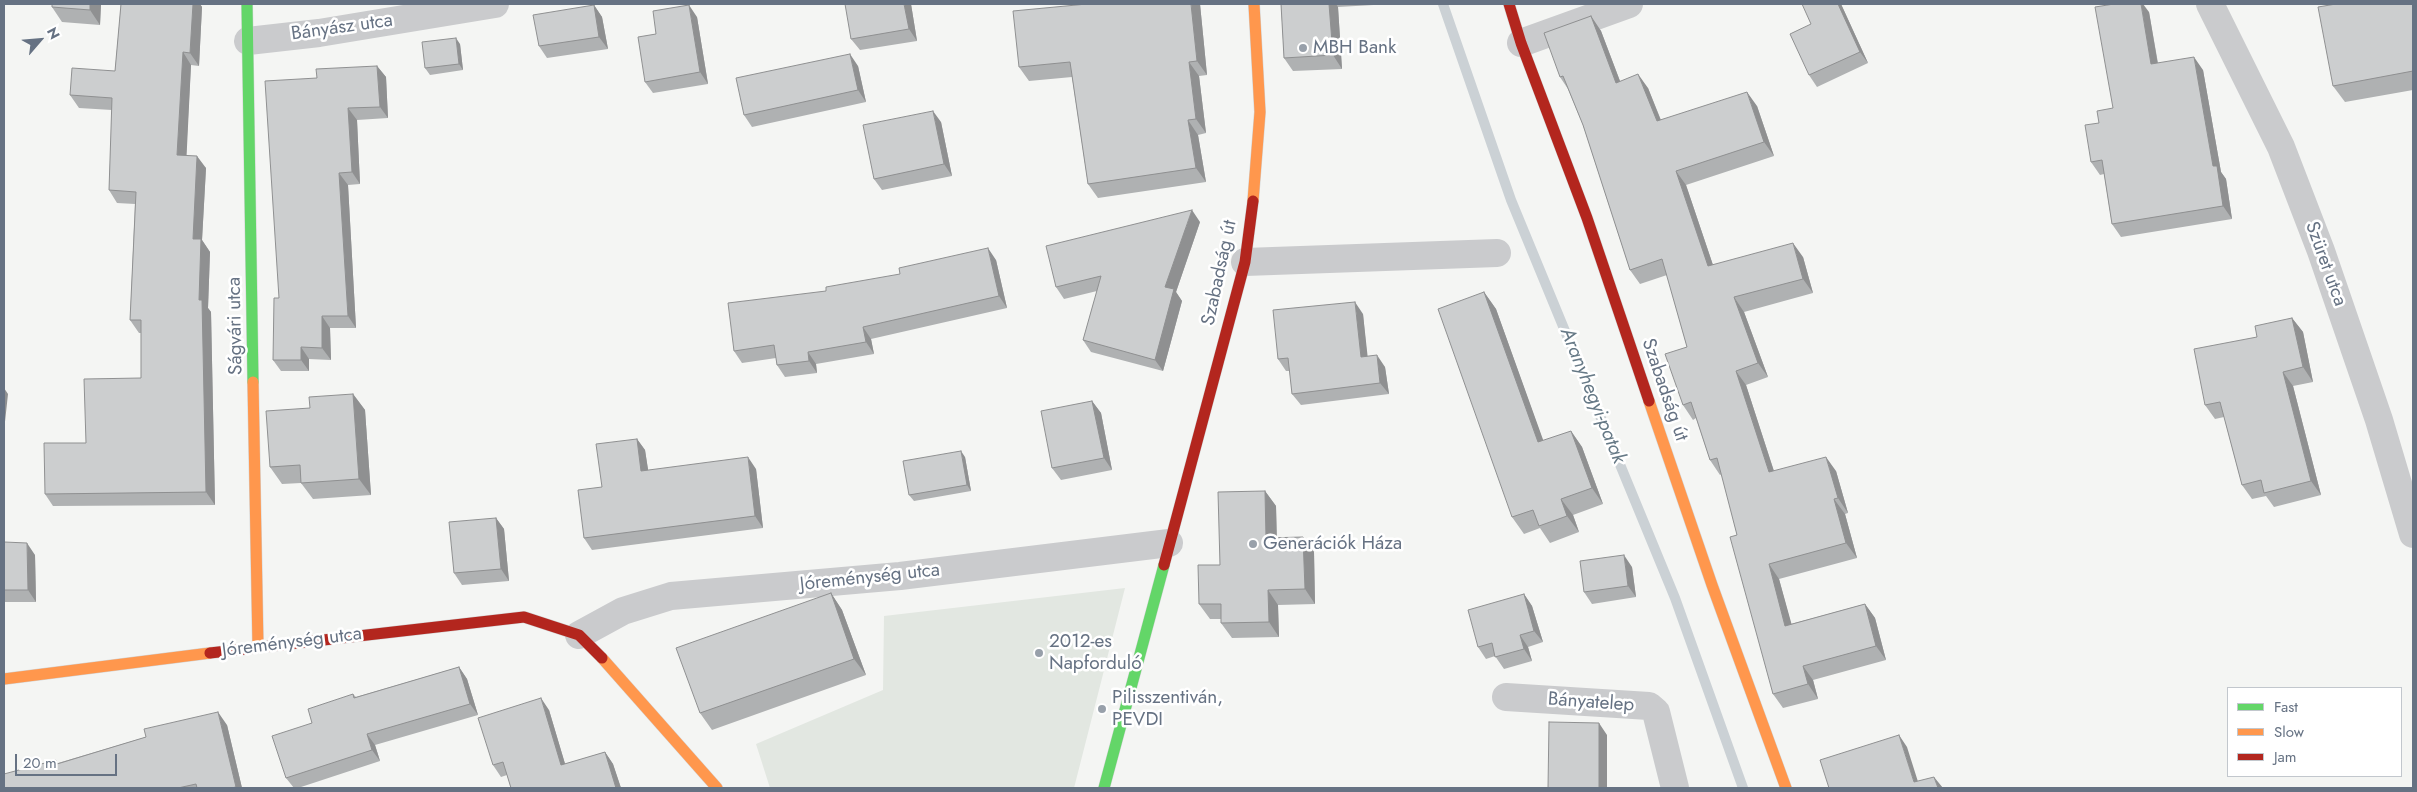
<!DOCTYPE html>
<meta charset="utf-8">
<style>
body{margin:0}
#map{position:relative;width:2417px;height:792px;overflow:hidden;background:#f4f5f3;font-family:Jost,sans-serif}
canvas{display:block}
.frame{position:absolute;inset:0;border:5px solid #667283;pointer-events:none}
.legend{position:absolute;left:2227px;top:687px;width:175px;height:90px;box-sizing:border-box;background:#fff;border:1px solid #c2c7cd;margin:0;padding:6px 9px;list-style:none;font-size:15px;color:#667283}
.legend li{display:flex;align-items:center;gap:10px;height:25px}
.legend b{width:25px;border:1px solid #c2c7cd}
.north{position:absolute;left:15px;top:15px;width:50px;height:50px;-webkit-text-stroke:4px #fff;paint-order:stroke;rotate:63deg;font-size:14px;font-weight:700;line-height:20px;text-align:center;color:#667283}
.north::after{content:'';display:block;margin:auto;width:18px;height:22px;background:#667283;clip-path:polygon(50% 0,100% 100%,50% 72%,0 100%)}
.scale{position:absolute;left:15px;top:754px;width:102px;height:22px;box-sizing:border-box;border:2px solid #667283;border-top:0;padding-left:6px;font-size:15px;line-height:18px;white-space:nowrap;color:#667283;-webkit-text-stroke:4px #fff;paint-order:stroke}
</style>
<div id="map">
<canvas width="2417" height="792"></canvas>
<div class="frame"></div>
<ul class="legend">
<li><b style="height:6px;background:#63d668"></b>Fast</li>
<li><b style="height:6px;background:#ff974d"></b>Slow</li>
<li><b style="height:6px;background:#b3261e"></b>Jam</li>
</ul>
<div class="north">N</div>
<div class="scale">20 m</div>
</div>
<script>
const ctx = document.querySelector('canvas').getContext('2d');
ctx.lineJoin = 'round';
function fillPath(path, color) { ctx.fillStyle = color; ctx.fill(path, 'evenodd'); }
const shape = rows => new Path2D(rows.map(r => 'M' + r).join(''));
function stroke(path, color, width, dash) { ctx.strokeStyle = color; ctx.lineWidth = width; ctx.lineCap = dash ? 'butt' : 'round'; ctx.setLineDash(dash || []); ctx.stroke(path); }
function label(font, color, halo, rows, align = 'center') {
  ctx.font = font + ' Jost,sans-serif'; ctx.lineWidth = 5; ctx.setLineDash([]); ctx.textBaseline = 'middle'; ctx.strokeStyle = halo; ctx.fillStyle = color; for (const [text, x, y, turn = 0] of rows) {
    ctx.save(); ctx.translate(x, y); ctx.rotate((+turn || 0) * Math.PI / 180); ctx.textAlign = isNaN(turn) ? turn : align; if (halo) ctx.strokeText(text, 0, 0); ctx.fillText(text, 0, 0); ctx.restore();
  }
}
fillPath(shape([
 [1125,588,1074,788,770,788,756,744,883,690,884,616]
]), '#e2e7e1');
stroke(shape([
 [1443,4,1511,200,1675,598,1743,788]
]), '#cbd1d5', 10);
const fast = shape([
 [247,4,253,382],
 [1104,788,1164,565]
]);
const slow = shape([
 [1253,201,1260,112,1254,4],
 [253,382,258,647],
 [1649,401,1712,585,1786,788],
 [602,658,717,788],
 [4,679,210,653]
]);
const jam = shape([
 [1509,4,1521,43,1587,218,1649,401],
 [1164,565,1245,262,1253,201],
 [210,653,524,617,579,635,602,658]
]);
stroke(fast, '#d2d3d4', 12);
stroke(slow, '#d2d3d4', 12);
stroke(jam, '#d2d3d4', 12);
stroke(shape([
 [2210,4,2281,147,2321,251,2379,420,2413,534],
 [248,41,319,33,495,4],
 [1521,43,1629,4],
 [1245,262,1497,253],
 [579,635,623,611,671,596,900,576,1169,543],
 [1506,697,1649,706,1656,712,1675,788]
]), '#cacbcd', 28);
stroke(fast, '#63d668', 11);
stroke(slow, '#ff974d', 11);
stroke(jam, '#b3261e', 11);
fillPath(shape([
 [101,4,100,25,62,22,52,7],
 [121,4,200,4,202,7,199,66,191,65,186,155,206,168,202,240,210,252,208,308,211,312,215,505,53,506,45,494,86,443,141,378,141,333,139,333,130,320,135,204,117,203,109,190,112,110,79,108,70,95,115,71],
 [911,4,917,41,860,50,851,39],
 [1200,4,1207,75,1199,76,1206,133,1198,135,1206,182,1098,198,1088,184,1072,77,1029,81,1019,67],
 [1281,4,1391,4,1338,7,1342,69,1293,71,1284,58],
 [1841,4,1868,63,1817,87,1809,75,1811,24],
 [2413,4,2413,90,2345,102,2333,86],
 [594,5,602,17,608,49,547,58,539,46],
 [2149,12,2158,63,2203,70,2221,172,2226,179,2232,219,2121,237,2112,224,2104,174,2100,175,2091,162,2113,108],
 [1591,16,1601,31,1620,81,1648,88,1661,120,1757,106,1774,156,1686,185,1713,265,1803,257,1813,293,1744,312,1768,377,1746,385,1774,471,1836,471,1848,513,1845,514,1857,558,1779,579,1791,624,1865,604,1875,618,1886,660,1813,680,1818,699,1783,708,1773,694,1737,535,1722,474,1720,475,1710,460,1696,418,1693,420,1683,405,1687,347,1667,275,1640,284,1630,270,1583,125,1568,89,1560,77],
 [697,17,708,84,653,93,645,82,656,34],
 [460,44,463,70,430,75,425,68],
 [377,66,386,77,388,118,357,120,360,184,348,185,356,328,330,328,331,360,309,359,309,371,281,371,273,360,279,298,317,78],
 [858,66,866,102,752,127,744,115],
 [941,122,952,176,882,190,874,179],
 [1200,222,1176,292,1182,301,1163,371,1091,352,1083,340,1097,291,1064,299,1056,287],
 [996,260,1007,308,871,339,874,354,816,364,817,373,785,377,777,365,776,358,742,363,734,351],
 [1484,292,1496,309,1543,441,1571,431,1582,447,1603,504,1573,515,1579,532,1550,543,1540,528,1524,534,1512,517],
 [1363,314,1367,356,1385,367,1389,394,1301,405,1292,394,1290,371,1286,371,1278,359],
 [2292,318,2303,332,2313,382,2293,386,2321,495,2274,507,2266,496,2252,499,2242,485,2224,417,2215,419,2205,405,2257,337],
 [353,394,365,410,371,495,313,499,301,483,282,484,270,467,310,408],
 [1092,401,1101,413,1112,470,1061,480,1052,468],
 [637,439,645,450,648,470,756,469,763,528,592,550,584,538,602,487],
 [965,457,971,491,914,501,909,495],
 [1265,491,1276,506,1277,537,1303,537,1314,552,1315,604,1278,605,1279,637,1232,638,1221,623,1221,619,1210,619,1199,604,1220,565],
 [496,518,504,529,509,581,462,585,454,573],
 [4,542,35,555,36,602,4,602],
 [1632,567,1636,597,1592,604,1584,592],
 [831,593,842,610,866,675,712,730,700,713],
 [1524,594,1532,606,1543,642,1528,647,1532,661,1504,669,1495,656,1486,659,1478,647],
 [459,667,467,679,478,715,375,745,380,761,298,788,294,788,286,778,312,723,353,694,356,697],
 [549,710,565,764,605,752,613,764,621,788,511,788,507,775,501,777,493,765],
 [227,725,242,788,4,788,58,763,146,737]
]), '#afb1b2');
fillPath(shape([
 [90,4,101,4,100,25,90,10],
 [193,4,200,4,202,7,199,66,190,53],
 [904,4,911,4,917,41,909,29],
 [1191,4,1200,4,1207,75,1197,61],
 [1329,4,1336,4,1338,7,1342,69,1333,55],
 [1838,4,1841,4,1868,63,1860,52],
 [2141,4,2143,4,2149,12,2160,77,2151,64],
 [594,5,602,17,608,49,599,37],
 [689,5,697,17,708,84,700,72],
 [1591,16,1601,31,1626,97,1616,83],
 [456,38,460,44,463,70,459,64],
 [183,52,191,65,186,167,177,155],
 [850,54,858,66,866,102,858,90],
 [2194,57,2203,70,2221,172,2226,179,2232,219,2223,206,2213,166],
 [1189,62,1199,76,1206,133,1196,119],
 [377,66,386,77,388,118,380,107],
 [1638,74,1648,88,1667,136,1657,121],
 [1747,92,1757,106,1774,156,1764,142],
 [348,108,357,120,360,184,352,172],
 [933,111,941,122,952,176,944,164],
 [1188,120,1198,135,1206,182,1196,168],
 [197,156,206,168,202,240,210,252,208,308,211,312,215,505,206,492,193,239],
 [1676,171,1686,185,1718,280,1708,266],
 [339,173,348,185,356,328,348,316],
 [1192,210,1200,222,1176,292,1182,301,1163,371,1155,360,1165,287],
 [1793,243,1803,257,1813,293,1803,279],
 [988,248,996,260,1007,308,999,296],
 [1484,292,1496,309,1550,459,1538,442],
 [1734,297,1744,312,1768,377,1758,363],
 [1355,302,1363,314,1369,369,1361,357],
 [322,316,330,328,331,360,322,348],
 [2292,318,2303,332,2313,382,2303,367],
 [863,327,871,339,874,354,866,342],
 [301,347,309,359,309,371,301,360],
 [808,352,816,364,817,373,809,361],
 [1377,355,1385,367,1389,394,1380,383],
 [1736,371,1746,385,1779,487,1769,472],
 [2283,372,2293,386,2321,495,2311,481],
 [4,388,8,394,4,431],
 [353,394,365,410,371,495,359,479],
 [1092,401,1101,413,1112,470,1104,458],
 [1571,431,1582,447,1603,504,1592,488],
 [637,439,645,450,650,482,641,471],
 [961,451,965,457,971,491,967,485],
 [748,457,756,469,763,528,755,516],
 [1826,457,1836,471,1848,513,1838,498],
 [1265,491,1276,506,1277,553,1266,538],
 [1561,499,1573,515,1579,532,1567,516],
 [1834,499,1845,514,1857,558,1846,543],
 [496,518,504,529,509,581,501,569],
 [1303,537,1314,552,1315,604,1305,589],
 [27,543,35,555,36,602,28,590],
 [1624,555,1632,567,1636,597,1628,586],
 [1769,564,1779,579,1796,640,1785,626],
 [1268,590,1278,605,1279,637,1269,622],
 [831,593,842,610,866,675,854,659],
 [1524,594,1532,606,1543,642,1534,631],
 [1865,604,1875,618,1886,660,1876,646],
 [1520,635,1528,647,1532,661,1524,649],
 [1803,666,1813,680,1818,699,1808,684],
 [459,667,467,679,478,715,470,704],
 [541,698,549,710,569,777,561,765],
 [218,712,227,725,242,788,236,788,236,787],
 [1599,723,1607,735,1607,788,1599,788],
 [367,734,375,745,380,761,372,750],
 [1899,735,1907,747,1920,788,1914,782],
 [605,752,613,764,621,788,616,788],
 [1934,777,1943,788,1938,788]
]), '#8f9091');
const building = shape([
 [52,4,90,4,90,10,52,7,52,4],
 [121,4,193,4,190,53,183,52,177,155,197,156,193,239,201,239,199,300,202,300,206,492,45,494,44,443,86,443,84,379,141,378,141,320,130,320,136,192,109,190,112,98,70,95,72,68,115,71,121,4],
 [845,4,904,4,909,29,851,39,845,4],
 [1087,4,1191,4,1197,61,1189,62,1196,119,1188,120,1196,168,1088,184,1070,62,1019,67,1013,11,1087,4],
 [1281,4,1329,4,1333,55,1284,58,1281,4],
 [1802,4,1838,4,1860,52,1809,75,1790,34,1811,24,1802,4],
 [2114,4,2141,4,2151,64,2194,57,2213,166,2217,166,2223,206,2112,224,2102,160,2091,162,2085,125,2099,123,2097,111,2113,108,2095,7,2114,4],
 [2336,4,2413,4,2413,71,2333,86,2318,7,2336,4],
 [594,5,599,37,539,46,533,15,594,5],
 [689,5,700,72,645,82,638,37,656,34,653,11,689,5],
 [1591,16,1616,83,1638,74,1657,121,1747,92,1764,142,1676,171,1708,266,1793,243,1803,279,1734,297,1758,363,1736,371,1769,472,1826,457,1838,498,1834,499,1846,543,1769,564,1785,626,1865,604,1876,646,1803,666,1808,684,1773,694,1730,537,1737,535,1717,458,1710,460,1691,402,1683,405,1665,354,1687,347,1662,259,1630,270,1583,125,1563,76,1560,77,1544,33,1591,16],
 [456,38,459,64,425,68,422,42,456,38],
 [850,54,858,90,744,115,736,78,850,54],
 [377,66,380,107,348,108,352,172,339,173,348,316,322,316,322,348,301,347,301,360,273,360,274,298,279,298,265,81,317,78,316,69,377,66],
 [933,111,944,164,874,179,863,125,933,111],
 [1192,210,1165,287,1174,289,1155,360,1083,340,1101,276,1056,287,1046,246,1192,210],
 [988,248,999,296,863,327,866,342,808,352,809,361,777,365,774,345,734,351,728,303,826,291,826,287,900,274,899,268,988,248],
 [1484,292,1538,442,1571,431,1592,488,1561,499,1567,516,1539,526,1533,510,1512,517,1438,309,1484,292],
 [1355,302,1361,357,1377,355,1380,383,1292,394,1288,358,1278,359,1273,310,1355,302],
 [2292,318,2303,367,2283,372,2311,481,2264,493,2261,480,2242,485,2220,402,2205,405,2194,349,2257,337,2255,326,2292,318],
 [353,394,359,479,301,483,300,465,270,467,266,411,310,408,309,397,353,394],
 [1092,401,1104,458,1052,468,1041,411,1092,401],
 [637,439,641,471,748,457,755,516,584,538,578,490,602,487,596,444,637,439],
 [961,451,967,485,909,495,903,461,961,451],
 [1265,491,1266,538,1303,537,1305,589,1268,590,1269,622,1221,623,1221,604,1199,604,1198,565,1220,565,1218,492,1265,491],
 [496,518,501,569,454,573,449,522,496,518],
 [4,542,27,543,28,590,4,590,4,542],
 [1624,555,1628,586,1584,592,1580,561,1624,555],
 [831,593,854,659,700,713,676,648,831,593],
 [1524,594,1534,631,1520,635,1524,649,1495,657,1492,643,1478,647,1468,610,1524,594],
 [459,667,470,704,367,734,372,750,286,778,272,736,312,723,308,709,353,694,354,698,459,667],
 [541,698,561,765,605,752,616,788,511,788,503,762,493,765,478,718,541,698],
 [218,712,236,787,231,788,197,788,196,784,178,788,4,788,4,774,56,760,57,764,146,737,144,729,218,712],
 [1549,722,1599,723,1599,788,1548,788,1549,722],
 [1899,735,1914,782,1934,777,1938,788,1829,788,1820,760,1899,735]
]);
fillPath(building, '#cccecf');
stroke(building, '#8f9091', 1);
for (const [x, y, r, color] of [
 [1303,48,5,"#98a0aa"],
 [1253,544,5,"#98a0aa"],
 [1039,653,5,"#98a0aa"],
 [1102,709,5,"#98a0aa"]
]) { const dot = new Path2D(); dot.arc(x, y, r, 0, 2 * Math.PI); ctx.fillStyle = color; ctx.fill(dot); stroke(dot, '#fff', 2); }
label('19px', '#667283', '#fff', [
 ["Bányász utca",342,28,-8],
 ["Szüret utca",2325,264,70],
 ["Szabadság út",1220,273,-78],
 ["Ságvári utca",236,326,-91],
 ["Szabadság út",1664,390,71],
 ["Jóreménység utca",870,578,-6],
 ["Jóreménység utca",292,643,-7],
 ["Bányatelep",1591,703,4]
]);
label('19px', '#667283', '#fff', [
 ["MBH Bank",1313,48],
 ["Generációk Háza",1263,544],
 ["2012-es",1049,642],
 ["Napforduló",1049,664],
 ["Pilisszentiván,",1112,698],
 ["PEVDI",1112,720]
], 'left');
label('italic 20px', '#667986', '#fff', [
 ["Aranyhegyi-patak",1592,396,68]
]);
</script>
